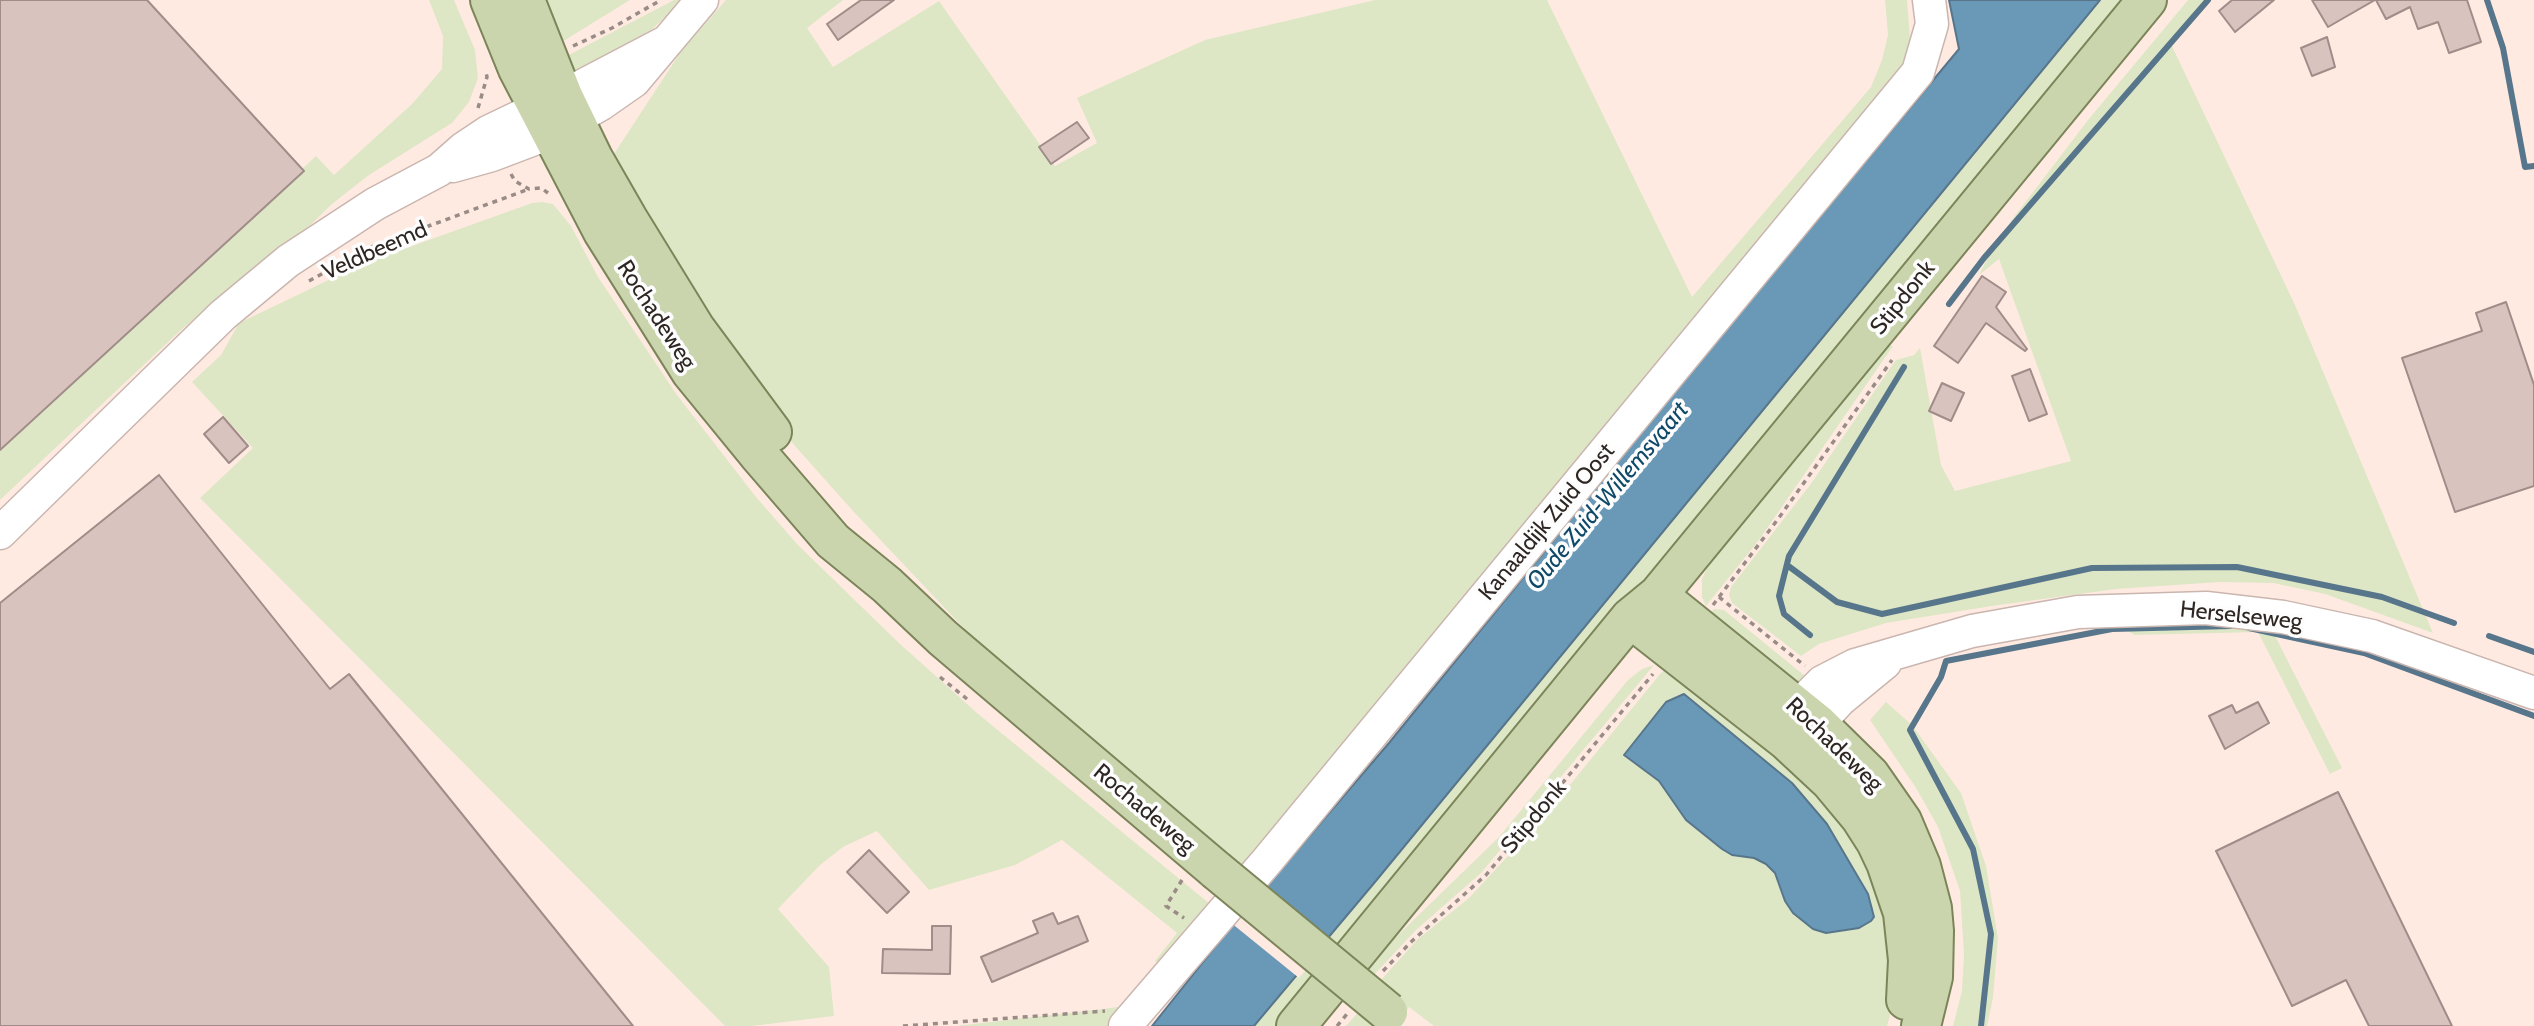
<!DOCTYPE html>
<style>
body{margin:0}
canvas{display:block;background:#ffeae2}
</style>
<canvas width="2534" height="1026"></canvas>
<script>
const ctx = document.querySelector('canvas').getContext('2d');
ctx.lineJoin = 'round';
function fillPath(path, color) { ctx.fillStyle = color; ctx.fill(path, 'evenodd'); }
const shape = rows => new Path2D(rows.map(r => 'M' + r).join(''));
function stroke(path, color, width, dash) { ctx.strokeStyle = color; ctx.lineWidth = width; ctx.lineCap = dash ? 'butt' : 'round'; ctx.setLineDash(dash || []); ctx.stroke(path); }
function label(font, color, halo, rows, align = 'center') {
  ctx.font = font + ' Cabin,sans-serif'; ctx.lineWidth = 7; ctx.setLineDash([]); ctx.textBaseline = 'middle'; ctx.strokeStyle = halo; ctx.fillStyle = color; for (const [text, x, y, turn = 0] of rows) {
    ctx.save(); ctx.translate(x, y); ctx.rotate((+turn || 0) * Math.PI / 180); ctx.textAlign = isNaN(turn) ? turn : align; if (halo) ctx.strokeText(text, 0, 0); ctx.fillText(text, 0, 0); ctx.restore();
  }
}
fillPath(shape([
 [429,0,454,0,475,50,478,78,469,102,452,123,369,175,332,204,294,241,247,275,181,330,0,500,0,451,316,156,334,175,412,104,442,69,443,36],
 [532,0,630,0,557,45],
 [674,0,683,0,625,55,590,67,569,71,559,60],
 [726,0,843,0,807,28,833,67,939,1,1055,166,1097,143,1077,98,1205,40,1375,0,1547,0,1692,297,1871,87,1882,60,1888,35,1885,0,1907,0,1910,38,1904,65,1251,878,1013,675,976,641,853,511,795,446,752,389,610,160,682,50],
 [2100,0,2123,0,1276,1026,1254,1026,1375,882],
 [2188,0,2206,0,2171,44,2295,305,2433,633,2325,594,2273,583,2220,582,2116,589,1992,606,1886,623,1819,644,1801,656,1732,603,1729,595,1731,587,1810,485,1896,360,1914,355,1920,348,1941,465,1955,491,2071,461,1999,259,1979,275,1987,259,2011,221,2088,120],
 [542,202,553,204,571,226,598,277,677,395,756,497,798,545,899,643,977,713,1221,913,1171,972,1155,961,1177,933,1062,840,1015,865,929,890,877,831,843,847,819,866,778,909,829,967,834,1016,752,1026,725,1026,200,498,253,448,192,382,221,355,239,323,362,264,532,203],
 [1887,345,1893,346,1759,540,1706,606,1702,597,1702,579,1711,560,1824,425],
 [1714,609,1724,610,1810,680,1798,684,1708,617],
 [2266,618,2342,768,2330,774,2258,632,2135,635,2114,624],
 [1654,665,1481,873,1415,931,1374,975,1365,967,1499,837,1628,680,1642,669],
 [1669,666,1814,777,1881,875,1895,997,1887,1026,1434,1026,1409,1007,1396,1026,1346,1026,1361,1009,1380,981,1418,939,1469,898,1543,818,1660,674],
 [1624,755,1827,824,1868,894,1813,929,1793,913,1785,901,1775,872,1766,864,1754,858,1732,855,1722,849,1686,820,1659,781],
 [1886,702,1912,725,1961,793,1986,866,1998,938,1993,998,1987,1026,1953,1026,1962,991,1964,954,1960,891,1938,827,1916,788,1870,720],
 [1134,1005,1116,1026,956,1026,1094,1010]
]), '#dee7c5');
const water = shape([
 [1949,0,2100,0,1375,882,1254,1026,1152,1026,1227,932,1389,743,1655,415,1959,49,1949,0],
 [1684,694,1792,783,1827,824,1868,894,1874,917,1871,921,1859,928,1826,933,1813,929,1793,913,1785,901,1775,873,1766,864,1754,858,1732,855,1722,849,1686,820,1659,781,1624,755,1666,702,1684,694]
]);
fillPath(water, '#6a98b7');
stroke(water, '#58768b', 2);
fillPath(shape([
 [1263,885,1330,941,1299,978,1230,922]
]), '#ffeae2');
stroke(shape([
 [2487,0,2503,48,2525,167,2534,166],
 [1949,304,1984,258,2208,0],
 [1787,565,1837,602,1882,614,2092,568,2237,567,2382,597,2454,623],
 [2249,628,2364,653,2534,716],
 [1810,635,1784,614,1779,596,1789,556,1904,367],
 [2489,636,2534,652],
 [1981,1026,1991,934,1973,849,1910,730,1941,677,1946,661,2112,629,2231,626]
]), '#58768b', 6);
const building = shape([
 [0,0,147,0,304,171,0,450,0,0],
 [861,0,894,0,838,40,827,24,861,0],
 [2232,0,2274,0,2235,32,2219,11,2232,0],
 [2312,0,2375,0,2328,27,2312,0],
 [2376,0,2467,0,2481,42,2449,53,2438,22,2418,29,2410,7,2386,19,2376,0],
 [2327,37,2335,67,2312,76,2301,48,2327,37],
 [1077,122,1089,138,1051,164,1039,147,1077,122],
 [1982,276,2006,292,1996,307,2027,349,2025,351,1986,323,1958,363,1934,346,1982,276],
 [2506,302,2534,385,2534,486,2455,512,2402,358,2482,331,2476,313,2506,302],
 [2030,369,2047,414,2029,421,2012,376,2030,369],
 [1942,383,1964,393,1951,421,1929,411,1942,383],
 [223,417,248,446,229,463,204,434,223,417],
 [159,475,330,689,349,674,633,1026,0,1026,0,603,159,475],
 [2258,702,2269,723,2225,749,2209,716,2232,705,2236,713,2258,702],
 [2338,792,2345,806,2452,1026,2369,1026,2346,980,2292,1006,2223,865,2216,851,2338,792],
 [869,850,909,892,887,913,847,872,869,850],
 [1053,913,1058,924,1078,916,1088,941,992,982,981,957,1038,933,1033,921,1053,913],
 [932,926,951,926,950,974,882,973,883,949,932,950,932,926]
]);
fillPath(building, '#d8c3be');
stroke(building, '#a08c88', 2);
const minor = shape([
 [453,166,492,155,550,133,601,104,634,81,702,0],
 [0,533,223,315,288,261,375,204,439,170,464,148,488,132,563,96,666,42],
 [1791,729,1797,707,1822,682,1855,665,1972,631,2078,612,2206,608,2283,617,2372,636,2534,693],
 [1799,735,1818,724,1840,700,1885,663],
 [1125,1026,1267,861,1918,72,1932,24,1929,0]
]);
const major = shape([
 [490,0,518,69,603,232,691,372,758,454,833,541,887,585,943,638,1216,870],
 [525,0,563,96,593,158,628,219,695,328,772,432],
 [1658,595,1818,724,1870,775,1902,821,1921,866,1932,908,1934,931,1933,977,1921,1026],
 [1630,618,1787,741,1830,781,1860,817,1876,842,1886,863,1903,913,1908,960,1906,1000],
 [1296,1026,1630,618,1658,595,2147,0]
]);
stroke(minor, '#cab6af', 35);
stroke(major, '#7c8559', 42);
stroke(shape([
 [573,46,612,28,661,0],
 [478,108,487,77,486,72],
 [511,174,515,181,529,189,541,188,548,193],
 [309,281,369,248,529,189],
 [1719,597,1805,666],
 [1713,605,1778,519,1892,360],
 [940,677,967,699],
 [1182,880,1166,906,1184,918],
 [1383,971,1412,941,1486,875,1653,674],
 [903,1026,1105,1011],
 [1337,1026,1347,1014]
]), '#998b85', 3.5, [5, 5]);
stroke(minor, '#fff', 32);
stroke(major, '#cad4ad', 38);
const majorBridge = shape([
 [1216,870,1388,1012]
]);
stroke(majorBridge, '#7c8559', 42, []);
stroke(majorBridge, '#cad4ad', 38);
label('23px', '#2e2623', '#fdfdfd', [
 ["Veldbeemd",375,251,-24],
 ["Stipdonk",1903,298,-51],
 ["Rochadeweg",656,315,57],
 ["Kanaaldijk Zuid Oost",1547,522,-50],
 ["Herselseweg",2241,616,6],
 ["Rochadeweg",1834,745,44],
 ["Rochadeweg",1144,809,40],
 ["Stipdonk",1534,817,-50]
]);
label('italic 24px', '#0e4969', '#fdfdfd', [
 ["Oude Zuid-Willemsvaart",1608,496,-50]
]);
</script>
